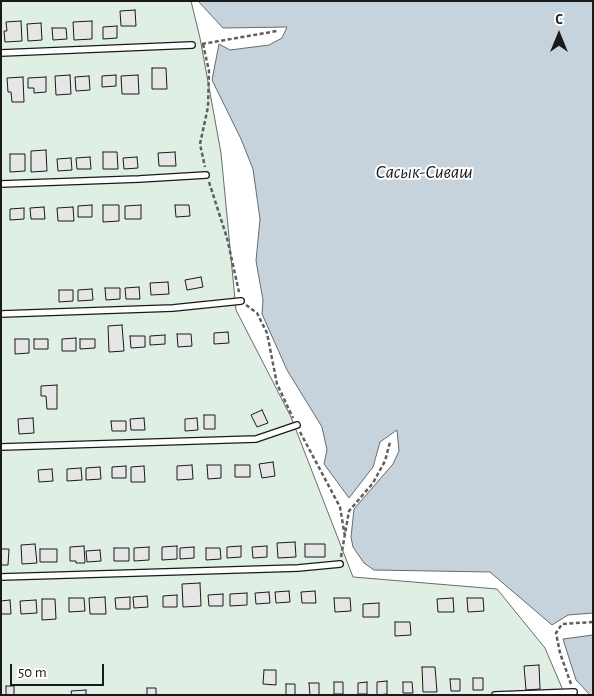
<!DOCTYPE html>
<meta charset="utf-8">
<style>
body{margin:0}
#map{position:relative;width:594px;height:696px;overflow:hidden;background:#fff;font-family:"Alegreya Sans",sans-serif}
canvas{display:block}
.frame{position:absolute;inset:0;border:2px solid #1a1a1a;pointer-events:none}
.north{position:absolute;left:534px;top:10px;width:50px;height:50px;-webkit-text-stroke:4px #fff;paint-order:stroke;rotate:0deg;font-size:14px;font-weight:700;line-height:20px;text-align:center;color:#1a1a1a}
.north::after{content:'';display:block;margin:auto;width:18px;height:22px;background:#1a1a1a;clip-path:polygon(50% 0,100% 100%,50% 72%,0 100%)}
.scale{position:absolute;left:10px;top:664px;width:94px;height:22px;box-sizing:border-box;border:2px solid #1a1a1a;border-top:0;padding-left:6px;font-size:15px;line-height:18px;white-space:nowrap;color:#1a1a1a;-webkit-text-stroke:4px #fff;paint-order:stroke}
</style>
<div id="map">
<canvas width="594" height="696"></canvas>
<div class="frame"></div>
<div class="north">С</div>
<div class="scale">50 m</div>
</div>
<script>
const ctx = document.querySelector('canvas').getContext('2d');
ctx.lineJoin = 'round';
function fillPath(path, color) { ctx.fillStyle = color; ctx.fill(path, 'evenodd'); }
const shape = rows => new Path2D(rows.map(r => 'M' + r).join(''));
function stroke(path, color, width, dash) { ctx.strokeStyle = color; ctx.lineWidth = width; ctx.lineCap = dash ? 'butt' : 'round'; ctx.setLineDash(dash || []); ctx.stroke(path); }
function label(font, color, halo, rows, align = 'center') {
  ctx.font = font + ' "Alegreya Sans",sans-serif'; ctx.lineWidth = 4; ctx.setLineDash([]); ctx.textBaseline = 'middle'; ctx.strokeStyle = halo; ctx.fillStyle = color; for (const [text, x, y, turn = 0] of rows) {
    ctx.save(); ctx.translate(x, y); ctx.rotate((+turn || 0) * Math.PI / 180); ctx.textAlign = isNaN(turn) ? turn : align; if (halo) ctx.strokeText(text, 0, 0); ctx.fillText(text, 0, 0); ctx.restore();
  }
}
const green = shape([
 [1,1,191,1,200,38,221,153,236,310,291,417,353,577,497,589,545,648,565,695,1,695,1,1]
]);
fillPath(green, '#e0efe3');
stroke(green, '#6a6a6a', 1);
const water = shape([
 [198,1,593,1,593,613,568,615,552,625,490,572,374,570,364,563,353,547,351,537,354,509,393,464,399,451,397,430,380,442,373,467,349,498,324,464,327,450,322,427,287,370,262,314,263,300,256,261,260,219,253,169,241,139,212,80,219,44,230,50,269,45,282,38,287,27,223,28,198,1],
 [593,635,593,695,590,695,576,680,563,639,593,635]
]);
fillPath(water, '#c6d2dc');
stroke(water, '#6a6a6a', 1);
const building = shape([
 [135,10,136,26,121,26,120,11,135,10],
 [21,21,22,41,5,42,4,31,7,31,6,22,21,21],
 [92,21,92,39,74,40,73,22,92,21],
 [41,23,42,40,28,41,27,24,41,23],
 [117,26,117,38,103,39,103,27,117,26],
 [52,28,66,28,67,39,53,40,52,28],
 [152,68,166,68,167,89,152,89,152,68],
 [70,75,71,94,56,95,55,76,70,75],
 [116,75,116,86,102,87,102,76,116,75],
 [138,75,139,94,122,94,121,76,138,75],
 [89,76,90,90,76,91,75,77,89,76],
 [23,77,24,102,12,102,11,92,8,92,7,78,23,77],
 [46,77,46,92,34,93,34,88,28,88,28,78,46,77],
 [46,150,47,171,31,172,31,151,46,150],
 [103,152,117,152,118,169,103,169,103,152],
 [175,152,176,166,159,166,158,153,175,152],
 [10,154,25,154,25,171,10,172,10,154],
 [90,157,91,169,77,169,76,158,90,157],
 [137,157,138,168,124,169,123,158,137,157],
 [71,158,72,170,58,171,57,159,71,158],
 [92,205,92,217,78,217,78,206,92,205],
 [103,205,119,205,119,221,103,222,103,205],
 [141,205,141,219,125,219,125,206,141,205],
 [175,205,189,205,190,216,176,217,175,205],
 [44,207,45,219,31,219,30,208,44,207],
 [73,207,74,221,58,221,57,208,73,207],
 [24,208,24,219,10,220,10,209,24,208],
 [201,277,203,287,187,290,185,280,201,277],
 [168,282,169,294,151,295,150,283,168,282],
 [139,287,140,299,126,299,125,288,139,287],
 [105,288,120,288,120,299,106,300,105,288],
 [92,289,93,300,78,301,78,290,92,289],
 [59,290,73,290,73,301,59,302,59,290],
 [122,325,124,351,109,352,108,326,122,325],
 [228,332,229,343,214,344,214,333,228,332],
 [177,334,191,334,192,346,178,347,177,334],
 [165,335,165,344,150,345,150,336,165,335],
 [130,336,145,336,145,347,131,348,130,336],
 [76,338,76,351,62,351,62,339,76,338],
 [15,339,29,339,29,353,15,354,15,339],
 [34,339,48,339,48,349,34,349,34,339],
 [80,339,95,339,95,348,80,349,80,339],
 [57,385,57,409,47,409,46,396,41,396,41,386,57,385],
 [262,410,268,423,257,427,251,415,262,410],
 [204,415,215,415,215,429,204,429,204,415],
 [33,418,34,433,19,434,18,419,33,418],
 [144,418,145,430,131,430,130,419,144,418],
 [197,418,198,430,185,431,185,419,197,418],
 [111,421,126,421,126,431,112,431,111,421],
 [273,462,275,476,262,478,259,464,273,462],
 [192,465,193,479,177,480,177,466,192,465],
 [207,465,221,465,221,478,208,479,207,465],
 [235,465,250,465,250,477,235,477,235,465],
 [126,466,126,478,112,478,112,467,126,466],
 [144,466,145,482,131,482,131,467,144,466],
 [100,467,101,479,86,480,86,468,100,467],
 [81,468,82,480,67,481,67,469,81,468],
 [52,469,53,481,39,482,38,470,52,469],
 [295,542,296,557,278,558,277,543,295,542],
 [35,544,37,563,22,564,21,545,35,544],
 [305,544,325,544,325,557,305,557,305,544],
 [84,546,85,563,76,563,76,561,70,561,70,547,84,546],
 [177,546,177,559,162,560,162,547,177,546],
 [241,546,241,557,227,558,227,547,241,546],
 [267,546,267,557,253,558,252,547,267,546],
 [149,547,149,560,134,561,134,548,149,547],
 [194,547,194,558,180,559,180,548,194,547],
 [114,548,129,548,129,561,114,561,114,548],
 [206,548,220,548,221,559,206,560,206,548],
 [1,549,9,549,8,565,1,565,1,549],
 [40,549,57,549,57,562,40,562,40,549],
 [100,550,101,561,87,562,86,551,100,550],
 [200,583,201,606,183,607,182,584,200,583],
 [289,591,290,602,276,603,275,592,289,591],
 [315,591,316,603,302,603,301,592,315,591],
 [269,592,270,603,256,604,255,593,269,592],
 [247,593,247,605,230,606,230,594,247,593],
 [223,594,223,606,209,606,208,595,223,594],
 [177,595,177,607,163,607,163,596,177,595],
 [147,596,148,607,134,608,133,597,147,596],
 [105,597,106,614,90,614,89,598,105,597],
 [130,597,130,609,116,609,115,598,130,597],
 [69,598,84,598,85,611,69,612,69,598],
 [334,598,350,598,351,611,335,612,334,598],
 [453,598,454,612,438,612,437,599,453,598],
 [467,598,483,598,484,611,468,612,467,598],
 [42,599,55,599,56,619,42,620,42,599],
 [10,600,11,614,1,614,1,601,10,600],
 [36,600,37,613,21,614,20,601,36,600],
 [379,603,379,617,363,617,363,604,379,603],
 [395,622,410,622,411,635,395,636,395,622],
 [539,665,540,689,526,690,524,666,539,665],
 [422,667,435,667,437,692,423,692,422,667],
 [264,670,276,670,276,685,263,684,264,670],
 [473,678,483,678,483,690,473,690,473,678],
 [450,679,460,679,460,691,451,691,450,679],
 [387,681,387,694,377,695,377,682,387,681],
 [334,682,343,682,343,694,334,694,334,682],
 [367,682,367,694,358,694,358,683,367,682],
 [403,682,412,682,413,693,403,693,403,682],
 [309,683,319,683,319,695,310,695,309,683],
 [286,684,295,684,295,695,286,695,286,684],
 [6,686,14,686,14,695,6,695,6,686],
 [147,688,156,688,156,695,147,695,147,688],
 [86,690,86,695,72,695,71,691,86,690]
]);
fillPath(building, '#e6e6e6');
stroke(building, '#1a1a1a', 1);
const service = shape([
 [1,53,192,45],
 [1,184,139,179,206,175],
 [1,314,173,308,241,301],
 [1,447,256,439,297,425],
 [1,577,298,568,340,564],
 [495,695,574,692]
]);
stroke(service, '#1a1a1a', 8);
stroke(shape([
 [202,44,277,31],
 [203,44,209,71,208,107,200,144,205,167],
 [209,182,227,238,239,292],
 [246,305,257,313,267,333,277,384,293,418],
 [300,432,340,507,345,537],
 [341,557,349,511,373,483,385,461,390,442],
 [571,684,560,653,556,633,562,624,593,622]
]), '#5f5f5f', 2.5, [4, 2.5]);
stroke(service, '#fff', 5.5);
label('italic 19px', '#1a1a1a', '#fff', [
 ["Сасык-Сиваш",424,172]
]);
</script>
